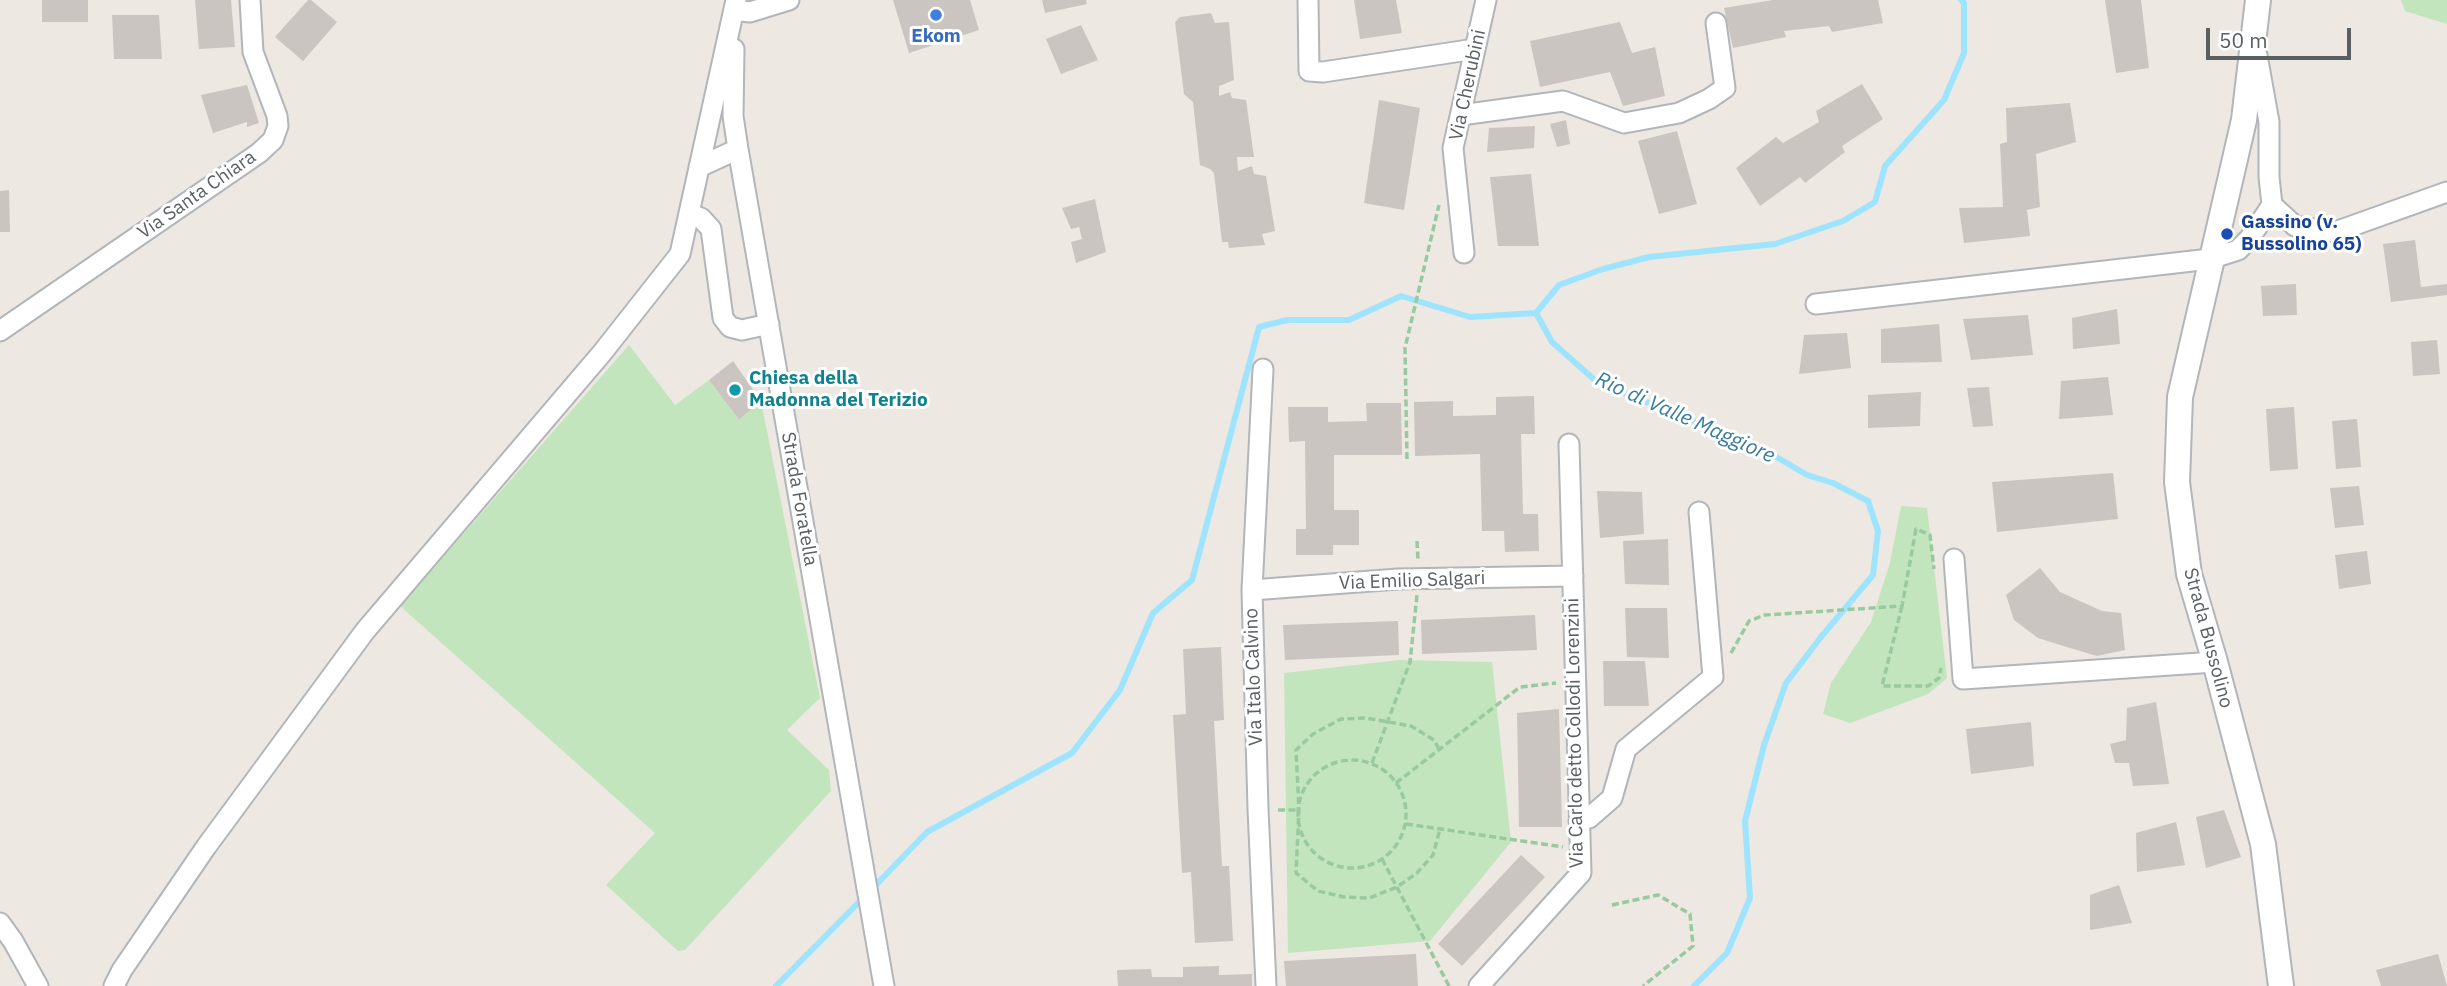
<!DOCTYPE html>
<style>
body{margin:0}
#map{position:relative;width:2447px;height:986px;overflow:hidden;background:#ede8e1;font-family:"IBM Plex Sans",sans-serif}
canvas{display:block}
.scale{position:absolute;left:2206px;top:28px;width:145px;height:32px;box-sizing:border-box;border:4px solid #5a5f62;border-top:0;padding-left:9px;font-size:21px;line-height:24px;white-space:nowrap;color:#5a5f62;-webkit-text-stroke:5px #fff;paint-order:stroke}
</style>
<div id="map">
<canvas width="2447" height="986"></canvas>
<div class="scale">50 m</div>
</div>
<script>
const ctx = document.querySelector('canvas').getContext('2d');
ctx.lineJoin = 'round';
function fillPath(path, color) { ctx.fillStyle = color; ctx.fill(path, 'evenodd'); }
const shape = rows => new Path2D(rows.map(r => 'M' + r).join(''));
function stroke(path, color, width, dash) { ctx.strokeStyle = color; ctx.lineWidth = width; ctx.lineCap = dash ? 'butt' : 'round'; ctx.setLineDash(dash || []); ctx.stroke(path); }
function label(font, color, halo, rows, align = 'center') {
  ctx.font = font + ' "IBM Plex Sans",sans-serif'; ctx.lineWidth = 6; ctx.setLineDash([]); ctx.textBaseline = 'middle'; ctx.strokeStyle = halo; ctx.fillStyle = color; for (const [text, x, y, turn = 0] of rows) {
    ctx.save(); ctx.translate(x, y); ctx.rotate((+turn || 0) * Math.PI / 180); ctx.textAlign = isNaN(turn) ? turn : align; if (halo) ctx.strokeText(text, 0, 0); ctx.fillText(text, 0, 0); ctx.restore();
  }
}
fillPath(shape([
 [2401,0,2447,0,2447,24,2405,11],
 [629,345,675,405,709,380,739,420,761,401,820,698,787,730,829,770,831,791,685,950,678,951,606,885,655,833,400,606],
 [1901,506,1927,508,1947,678,1928,694,1850,723,1823,714,1831,683,1871,622,1890,563],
 [1400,660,1492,662,1511,842,1430,941,1288,953,1284,673]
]), '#c3e5bd');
stroke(shape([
 [871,890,927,832,1072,753,1120,690,1153,613,1192,580,1259,327,1287,320,1349,320,1401,296,1470,317,1536,313],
 [776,986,863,898],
 [1694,986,1727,953,1750,898,1745,821,1764,745,1786,683,1821,637,1873,575,1878,531,1868,501,1833,483,1807,475,1763,449,1597,382,1552,342,1536,313,1559,285,1603,269,1649,257,1775,244,1843,221,1875,202,1885,166,1944,100,1964,53,1964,3,1961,0]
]), '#9fe4ff', 6);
fillPath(shape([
 [42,0,88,0,88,22,42,22],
 [195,0,231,0,235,47,199,49],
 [308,0,311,0,337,22,303,61,275,37],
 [893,0,970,0,979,30,909,53],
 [1042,0,1086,0,1087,4,1045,13],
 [1354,0,1396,0,1402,33,1360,39],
 [1773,0,1878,0,1883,23,1832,32,1829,26,1784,31,1786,37,1733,48,1724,8],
 [2105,0,2141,0,2149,68,2116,73],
 [1211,13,1215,23,1229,22,1234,80,1219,86,1219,96,1230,92,1232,98,1246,100,1254,157,1237,157,1238,171,1252,166,1254,174,1266,176,1275,231,1262,234,1265,245,1229,248,1228,242,1222,242,1214,173,1210,169,1200,165,1193,102,1184,94,1175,22,1180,17],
 [112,15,159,15,162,59,114,59],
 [1620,22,1632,53,1655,47,1665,96,1623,106,1610,72,1540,87,1530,41],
 [1081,25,1098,60,1061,74,1046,39],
 [1862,84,1883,119,1842,146,1845,152,1805,183,1800,177,1760,206,1736,168,1776,137,1783,143,1819,122,1816,111],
 [247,85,259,123,247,127,247,122,213,133,201,95],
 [1379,100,1420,108,1404,210,1364,203],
 [2070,103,2076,142,2036,154,2040,207,2027,210,2030,236,1964,243,1959,208,2003,207,2000,144,2007,142,2006,108],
 [1566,120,1570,144,1557,147,1550,124],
 [1535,126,1534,148,1487,152,1489,128],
 [1677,131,1697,204,1659,214,1638,141],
 [1531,174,1539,246,1498,246,1490,177],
 [9,190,10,232,0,232,0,191],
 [1095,199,1106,252,1076,263,1071,242,1082,239,1079,227,1071,229,1062,208],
 [2415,240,2421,287,2447,284,2447,295,2391,302,2383,244],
 [2296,284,2297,315,2263,316,2261,286],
 [2117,309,2120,344,2073,349,2072,318],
 [2028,315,2033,355,1971,360,1963,319],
 [1939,324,1942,362,1881,363,1881,329],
 [1847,333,1851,368,1799,374,1804,335],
 [2437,340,2440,374,2413,376,2411,342],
 [733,361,761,401,739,420,709,380],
 [2108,377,2113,415,2059,419,2061,381],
 [1989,387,1993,426,1973,427,1967,388],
 [1921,392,1920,426,1868,428,1868,395],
 [1534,396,1535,434,1521,434,1523,514,1538,514,1539,551,1505,552,1504,531,1482,531,1480,454,1415,456,1414,402,1453,401,1453,416,1496,415,1496,397],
 [1366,403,1401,403,1402,455,1334,455,1334,510,1359,510,1359,545,1333,545,1333,555,1296,555,1296,529,1306,529,1305,441,1289,442,1288,407,1328,407,1328,422,1367,421],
 [2294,407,2298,469,2270,471,2266,409],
 [2357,419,2361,467,2336,469,2332,421],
 [2113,473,2118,519,1997,532,1992,482],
 [2359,486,2364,525,2335,528,2330,488],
 [1597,491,1642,492,1644,534,1600,538],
 [1668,539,1669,585,1625,584,1623,541],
 [2367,551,2371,584,2339,589,2335,555],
 [2040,568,2060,592,2102,611,2121,613,2125,650,2097,656,2070,648,2038,638,2014,620,2006,595],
 [1625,608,1667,608,1669,658,1627,657],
 [1535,615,1537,650,1422,654,1421,620],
 [1398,621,1399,655,1285,660,1283,625],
 [1221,647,1224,720,1214,721,1222,866,1229,866,1233,941,1195,943,1191,872,1182,873,1173,715,1186,714,1183,649],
 [1603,661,1645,661,1649,706,1604,706],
 [2156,702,2169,784,2133,786,2129,763,2115,763,2110,744,2126,740,2127,708],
 [1559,709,1562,827,1519,827,1517,713],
 [2031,722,2034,766,1971,774,1966,729],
 [2224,810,2241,857,2206,868,2196,817],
 [2176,822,2185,865,2137,872,2136,833],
 [1521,855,1545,877,1462,966,1438,944],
 [2119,885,2132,923,2090,930,2090,895],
 [1416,954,1418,986,1286,986,1284,961],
 [2438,954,2447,986,2381,986,2376,970],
 [1219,966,1219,975,1252,974,1252,986,1118,986,1117,970,1151,969,1152,977,1183,977,1183,967]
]), '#cac5c0');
const minor = shape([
 [1308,0,1309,71,1323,72,1475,49],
 [734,10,750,12,789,0],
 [734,49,733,116,738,149,884,986],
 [2257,55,2269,122,2269,177,2272,205,2295,226,2335,232,2447,192],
 [1461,115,1563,101,1624,123,1679,113,1709,99,1725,88,1716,23],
 [699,167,738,149],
 [689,213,701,218,711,229,723,318,730,327,742,330,769,324],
 [1464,253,1453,148,1486,0],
 [1816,304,2210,259,2238,250,2249,239,2272,205],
 [0,331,259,153,273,140,278,126,277,116,253,52,250,0],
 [1263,369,1252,590,1258,809,1266,986],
 [1954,559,1963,679,2215,662],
 [1252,590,1398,579,1573,576],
 [1579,821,1589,818,1612,798,1626,749,1713,677,1699,512],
 [0,923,13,941,38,986],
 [114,986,122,970,206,847,365,631,602,353,680,254,736,0],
 [1479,986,1581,873,1569,444]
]);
const tertiary = shape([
 [2258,0,2244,120,2180,397,2177,482,2189,574,2215,662,2263,844,2281,986]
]);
stroke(minor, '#b2b5b9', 23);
stroke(tertiary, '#b2b5b9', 28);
stroke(shape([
 [1407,459,1405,348,1439,205],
 [1417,541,1418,560],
 [1902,606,1882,686,1928,686,1939,678,1941,668],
 [1731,653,1749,621,1765,615,1902,606,1916,529,1930,535,1934,569],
 [1439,749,1434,740,1411,726,1366,718,1341,719,1313,734,1296,750,1299,810,1296,873,1318,891,1344,897,1369,898,1397,887,1417,873,1433,855,1440,829],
 '1298 814a54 54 0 1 1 108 0a54 54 0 1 1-108 0Z',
 [1372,763,1410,662,1417,595],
 [1396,783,1520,687,1556,683],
 [1278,810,1298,810],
 [1406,824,1563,847],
 [1382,859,1449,986],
 [1612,905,1658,895,1690,914,1693,946,1643,986]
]), '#99ca9f', 3.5, [7, 3.5]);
stroke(minor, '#fff', 19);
stroke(tertiary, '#fff', 24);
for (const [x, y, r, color] of [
 [936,15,7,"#3f7fe0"],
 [2227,234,7,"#1a4fb4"],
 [735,390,7,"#0f9aa8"]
]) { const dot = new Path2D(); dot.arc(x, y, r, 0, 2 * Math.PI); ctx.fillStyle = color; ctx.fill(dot); stroke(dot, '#fff', 2.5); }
label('bold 19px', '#366cbe', '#fff', [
 ["Ekom",936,37]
]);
label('19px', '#5a5f62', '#fff', [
 ["Via Cherubini",1468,85,-78],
 ["Via Santa Chiara",197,195,-35],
 ["Strada Foratella",799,499,80],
 ["Via Emilio Salgari",1412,581,-2],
 ["Strada Bussolino",2208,638,75],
 ["Via Italo Calvino",1254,677,-92],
 ["Via Carlo detto Collodi Lorenzini",1575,733,-91]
]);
label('bold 19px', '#164399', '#fff', [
 ["Gassino (v.",2241,223],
 ["Bussolino 65)",2241,245]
], 'left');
label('bold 19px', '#0d838f', '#fff', [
 ["Chiesa della",749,379],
 ["Madonna del Terizio",749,401]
], 'left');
label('italic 21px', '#387a9f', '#fff', [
 ["Rio di Valle Maggiore",1685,418,24]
]);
</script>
